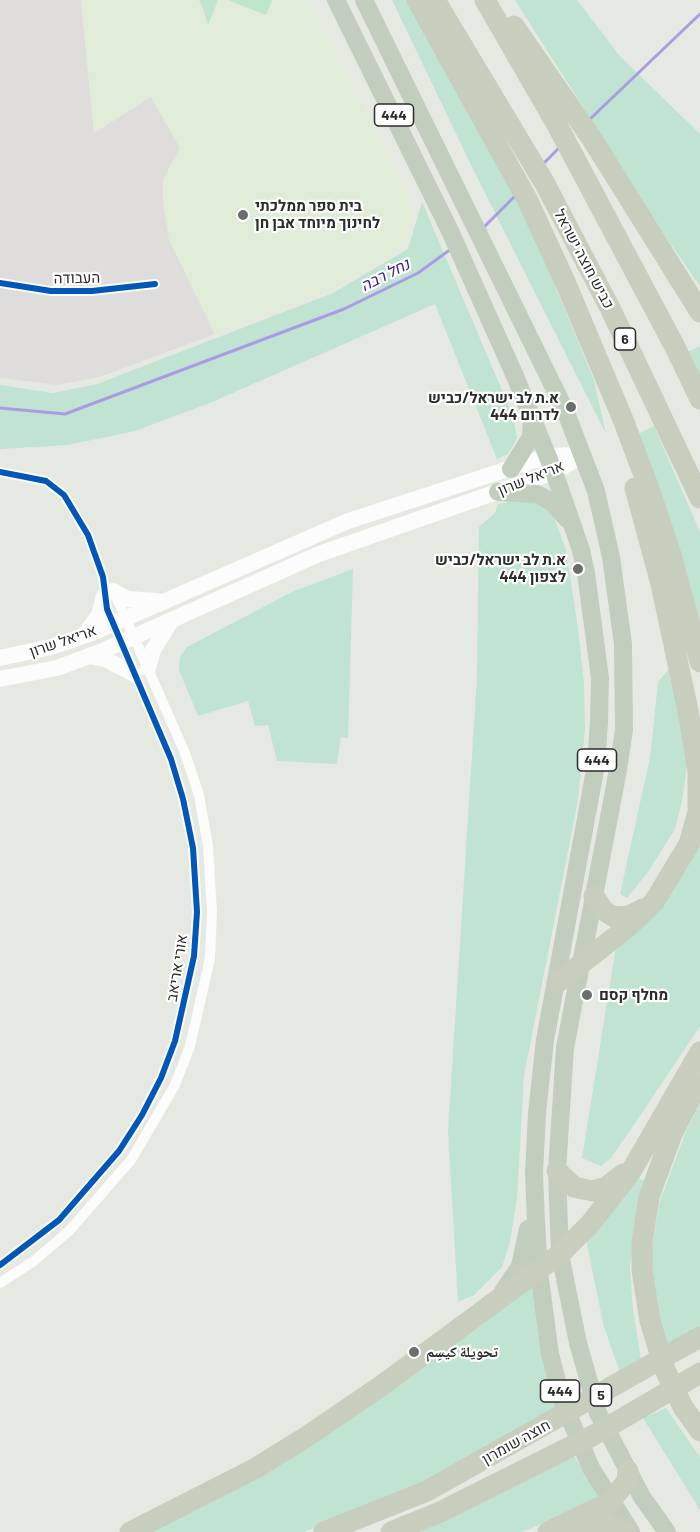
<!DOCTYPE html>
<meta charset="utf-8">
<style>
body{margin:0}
canvas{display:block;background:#e6e9e2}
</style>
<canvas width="700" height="1532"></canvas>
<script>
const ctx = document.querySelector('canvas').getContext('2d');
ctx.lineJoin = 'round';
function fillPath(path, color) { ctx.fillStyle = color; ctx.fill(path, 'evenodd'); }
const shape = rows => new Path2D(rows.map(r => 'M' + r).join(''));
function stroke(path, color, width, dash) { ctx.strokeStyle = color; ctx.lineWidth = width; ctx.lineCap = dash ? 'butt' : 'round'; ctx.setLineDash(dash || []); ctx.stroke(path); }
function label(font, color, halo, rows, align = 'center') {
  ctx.font = font + ' Barlow,"Noto Naskh Arabic",Heebo,sans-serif'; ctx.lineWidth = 4.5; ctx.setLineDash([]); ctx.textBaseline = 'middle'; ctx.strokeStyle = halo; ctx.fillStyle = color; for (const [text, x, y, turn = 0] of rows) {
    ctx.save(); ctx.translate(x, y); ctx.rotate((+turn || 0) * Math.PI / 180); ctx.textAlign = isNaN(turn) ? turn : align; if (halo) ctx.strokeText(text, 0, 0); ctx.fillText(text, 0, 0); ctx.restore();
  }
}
fillPath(shape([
 [0,0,81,0,94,133,151,97,180,148,163,180,163,201,169,240,215,334,100,377,57,385,0,378]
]), '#dedddc');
fillPath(shape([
 [81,0,308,0,408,194,414,216,407,240,399,249,336,288,215,334,169,240,163,201,163,180,180,148,151,97,94,133]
]), '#e0ebd8');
fillPath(shape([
 [199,0,218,0,208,25,203,8],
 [392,0,406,0,529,223,594,380,606,434,472,167],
 [515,0,577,0,619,55,700,134,700,286,663,233],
 [422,202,513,416,517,438,508,454,497,459,435,304,210,403,135,431,68,445,0,449,0,385,53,393,97,384,333,293,408,249],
 [700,346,700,375,687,352],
 [654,426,700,532,700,621,638,434],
 [527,499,552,512,566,550,578,628,584,683,585,729,578,800,524,1076,517,1198,510,1243,502,1267,474,1295,458,1302,448,1131,477,677,479,527,495,513,498,504],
 [353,569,348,738,341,737,337,764,277,761,268,725,255,726,248,701,198,716,179,670,180,657,187,647,294,591],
 [669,669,688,760,682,801,675,829,648,872,627,898,620,894,650,758,658,682],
 [700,833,700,1026,640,1116,611,1158,601,1166,582,1158,617,940],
 [700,1104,700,1327,663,1348,657,1322,651,1255,659,1204,686,1131],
 [635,1178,648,1181,633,1243,630,1268,633,1310,641,1359,621,1375,604,1327,586,1240],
 [534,1281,549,1391,556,1409,428,1483,304,1532,147,1532],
 [666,1408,700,1457,700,1510,643,1418],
 [573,1454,600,1499,522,1532,410,1532]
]), '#c0e3d2');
fillPath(shape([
 [228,0,272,0,266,15]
]), '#bee6c9');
stroke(shape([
 [589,120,700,14],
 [543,164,560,147],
 [484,227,515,196],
 [0,408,65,414,344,309,418,273,451,249]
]), '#a89ce4', 3);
stroke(shape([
 [0,283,51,291,92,291,155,284],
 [0,472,46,481,64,495,88,535,103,577,107,609,171,759,183,799,193,848,197,912,194,956,175,1041,161,1078,142,1115,119,1151,59,1220,0,1265],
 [0,1283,34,1261,69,1231,131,1160,175,1085,190,1046,210,958,212,912,208,846,199,795,185,753,115,594]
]), '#fbfcfb', 10);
stroke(shape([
 [113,591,128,599,157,601],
 [84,635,99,615,104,596],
 [89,656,105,659,134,674],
 [0,658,51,647,92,633,348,521,548,456,582,455],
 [148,668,153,650,171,621],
 [0,679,57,668,100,652,319,554,554,472,583,455]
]), '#fbfcfb', 16);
stroke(shape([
 [336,0,450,231,515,376,554,472,581,550,586,573,600,678,599,722,596,765,545,1040,537,1113,534,1173,536,1223,539,1272,550,1354,562,1400,591,1468,631,1532],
 [364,0,565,410,596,491,611,557,623,644,624,730,618,770,565,1048,557,1171,560,1254,578,1343,598,1413,642,1497,667,1532],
 [511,469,531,437,532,418],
 [498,492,537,494,552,502,567,519],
 [502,1293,520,1266,528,1229]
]), '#c3cdbe', 18);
stroke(shape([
 [417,0,527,199,566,284,624,422,648,486,671,555,700,662],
 [435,0,544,182,611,310,700,498],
 [485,0,557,125,675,347,700,399],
 [514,26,592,139,700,312],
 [594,896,603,910,614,917,629,916,643,909],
 [557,983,629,926,654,902,689,844,698,812,698,770,688,711,661,584,635,488],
 [698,1084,672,1134,649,1197,642,1243,642,1270,650,1321,665,1370,683,1407,700,1431],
 [557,1171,574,1187,593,1191,606,1187,623,1174],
 [575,1525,606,1524,626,1532],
 [130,1532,256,1468,306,1437,381,1386,560,1254,590,1224,630,1173,700,1052],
 [324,1532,427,1491,700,1337],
 [391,1532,440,1512,594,1435,700,1373],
 [548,1532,610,1502,627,1481,628,1471]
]), '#c8cebe', 21);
stroke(shape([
 [0,283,51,291,92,291,155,284],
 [0,472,46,481,64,495,88,535,103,577,107,609,171,759,183,799,193,848,197,912,194,956,175,1041,161,1078,142,1115,119,1151,59,1220,0,1265]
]), '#0057b8', 6);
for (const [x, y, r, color] of [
 [243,215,6,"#6c6e6b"],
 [571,407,6,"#6c6e6b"],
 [578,569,6,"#6c6e6b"],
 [587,995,6,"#6c6e6b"],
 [414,1352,6,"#6c6e6b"]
]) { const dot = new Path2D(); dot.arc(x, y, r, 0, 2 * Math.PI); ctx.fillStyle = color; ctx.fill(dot); stroke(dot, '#fff', 2); }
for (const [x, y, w] of [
 [394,115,39],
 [625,339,21],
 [597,760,39],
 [560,1391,39],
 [601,1395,21]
]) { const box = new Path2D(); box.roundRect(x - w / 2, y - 11, w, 22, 4.5); ctx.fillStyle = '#fff'; ctx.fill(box); stroke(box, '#2b2b2b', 1.5); }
label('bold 14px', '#2b2b2b', null, [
 ["444",394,115],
 ["6",625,339],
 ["444",597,760],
 ["444",560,1391],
 ["5",601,1395]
]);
label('bold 15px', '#2b2b2b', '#fff', [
 ["בית ספר ממלכתי",255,206],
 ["לחינוך מיוחד אבן חן",255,223],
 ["א.ת לב ישראל/כביש",559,398,"right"],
 ["444 לדרום",559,415,"right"],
 ["א.ת לב ישראל/כביש",566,560,"right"],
 ["444 לצפון",566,577,"right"],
 ["מחלף קסם",599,995],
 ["تحويلة كيسِم",426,1352]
], 'left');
label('15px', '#2b2b2b', '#fff', [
 ["כביש חוצה ישראל",584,259,62],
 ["העבודה",77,278,-1],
 ["אריאל שרון",531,478,-22],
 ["אריאל שרון",63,641,-19],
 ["אורי אריאב",177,968,-81],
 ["חוצה שומרון",516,1442,-29]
]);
label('italic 16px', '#381992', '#fff', [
 ["נחל רבה",385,275,-27]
]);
</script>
